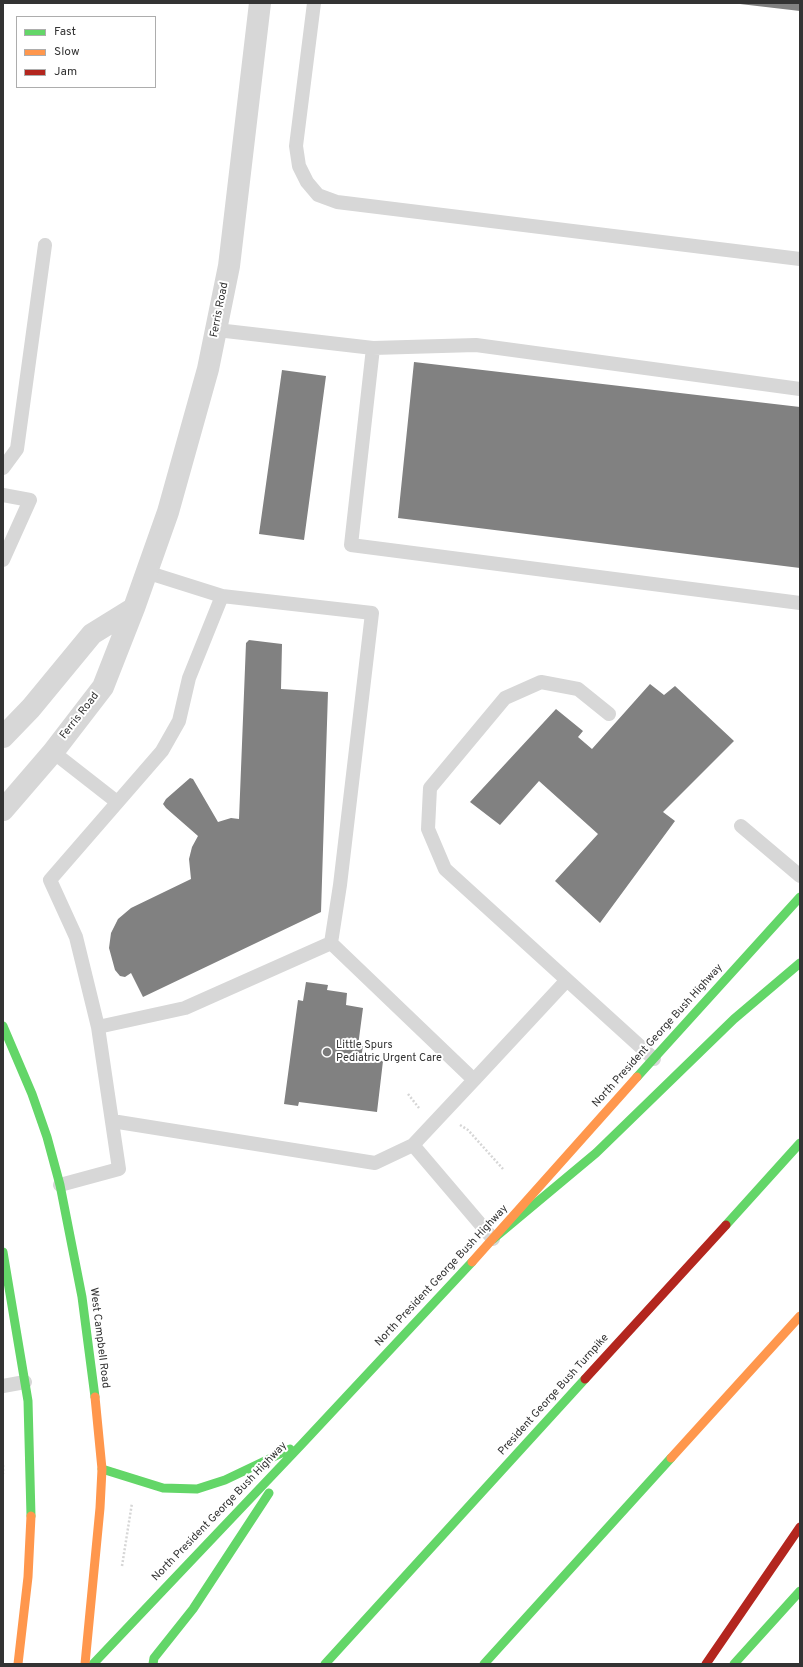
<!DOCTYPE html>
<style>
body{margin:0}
#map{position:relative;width:803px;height:1667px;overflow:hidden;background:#fff;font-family:Overpass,sans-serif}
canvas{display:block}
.frame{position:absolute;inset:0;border:4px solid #333;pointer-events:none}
.legend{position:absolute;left:16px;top:16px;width:140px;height:72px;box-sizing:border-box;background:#fff;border:1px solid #adadad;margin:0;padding:5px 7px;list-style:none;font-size:12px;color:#333}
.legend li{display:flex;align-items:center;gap:8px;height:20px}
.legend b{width:20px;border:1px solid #adadad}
</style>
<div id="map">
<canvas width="803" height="1667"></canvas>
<div class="frame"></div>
<ul class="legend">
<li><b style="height:5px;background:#63d668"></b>Fast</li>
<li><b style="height:5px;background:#ff974d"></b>Slow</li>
<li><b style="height:5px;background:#b3261e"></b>Jam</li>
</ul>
</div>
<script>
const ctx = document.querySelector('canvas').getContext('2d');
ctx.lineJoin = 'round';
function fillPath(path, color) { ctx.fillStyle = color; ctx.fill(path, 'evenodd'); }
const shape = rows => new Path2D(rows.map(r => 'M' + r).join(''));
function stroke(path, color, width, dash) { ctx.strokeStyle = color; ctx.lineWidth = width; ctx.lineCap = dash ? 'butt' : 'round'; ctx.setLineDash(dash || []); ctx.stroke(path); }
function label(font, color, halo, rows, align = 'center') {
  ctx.font = font + ' Overpass,sans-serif'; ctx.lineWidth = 4; ctx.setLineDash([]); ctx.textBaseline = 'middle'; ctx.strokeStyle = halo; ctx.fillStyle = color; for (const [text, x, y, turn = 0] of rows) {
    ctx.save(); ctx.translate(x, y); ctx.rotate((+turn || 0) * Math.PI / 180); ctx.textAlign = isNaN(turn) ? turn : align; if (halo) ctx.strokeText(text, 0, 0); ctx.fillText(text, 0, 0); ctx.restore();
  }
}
fillPath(shape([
 [740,3,800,3,800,11,740,4],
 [414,362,800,407,800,568,398,518],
 [282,370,326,376,304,540,259,534],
 [249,640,282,644,281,689,328,692,321,912,143,997,131,973,125,977,120,976,115,970,109,948,111,933,118,919,131,908,191,879,189,859,192,847,198,836,166,808,163,804,166,799,190,778,193,779,218,822,231,818,239,819,246,643],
 [650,684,664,695,675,686,734,741,663,812,675,821,600,923,555,881,598,834,539,781,500,825,470,802,556,709,583,731,578,737,592,749],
 [306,982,328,985,327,990,347,993,346,1005,363,1008,358,1046,363,1046,361,1058,383,1061,377,1112,299,1102,298,1106,284,1104,298,1000,303,1001]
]), '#818181');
stroke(shape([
 [408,1094,419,1108],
 [460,1125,468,1130,503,1169],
 [3,1465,3,1474],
 [122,1566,132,1503]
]), '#d6d6d6', 2.5, [2, 2]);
stroke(shape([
 [314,3,296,146,299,166,307,182,318,195,337,202,800,259],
 [217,330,373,348],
 [800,389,476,345,373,348,351,545,800,603],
 [3,468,17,449,45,245],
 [3,495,30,500,3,560],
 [146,572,222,596,372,613,340,885,331,943,185,1008,98,1027,76,937,50,880,162,751,179,721,189,678,222,596],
 [53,752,117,802],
 [741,826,800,876],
 [331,943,474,1080,413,1145,493,1239],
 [567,980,445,869,428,829,430,788,505,698,541,682,578,689,609,714],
 [474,1080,567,980,654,1059],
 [112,1121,375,1163,413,1145],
 [60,1185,119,1169,98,1027],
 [3,1386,25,1382]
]), '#d7d7d7', 14);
stroke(shape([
 [3,737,31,708,92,634,134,608],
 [3,810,53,752,103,687,134,608,168,512,208,369,229,266,260,3]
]), '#d7d7d7', 22);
stroke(shape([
 [3,1026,32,1094,47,1137,60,1185,82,1297,95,1397],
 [637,1077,800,897],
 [726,1225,800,1143],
 [493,1239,596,1153,734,1019,800,963],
 [3,1252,28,1401,31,1516],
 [102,1469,163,1488,197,1489,225,1480,290,1449],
 [93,1664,302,1444,472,1262],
 [153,1664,154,1658,193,1609,269,1493],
 [325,1664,585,1379],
 [484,1664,671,1458],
 [734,1664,800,1591]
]), '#63d668', 9);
stroke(shape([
 [472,1262,637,1077],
 [671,1458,800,1316],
 [18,1664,28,1577,31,1516],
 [85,1664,100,1508,102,1469,95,1397]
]), '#ff974d', 9);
stroke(shape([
 [585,1379,726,1225],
 [706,1664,800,1527]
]), '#b3261e', 9);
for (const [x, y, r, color] of [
 [327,1052,5,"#7a7a7a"]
]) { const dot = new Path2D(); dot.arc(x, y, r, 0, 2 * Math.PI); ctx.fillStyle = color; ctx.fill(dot); stroke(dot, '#fff', 1.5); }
label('11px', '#333', '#fff', [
 ["Ferris Road",220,310,-79],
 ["Ferris Road",80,716,-52],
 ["North President George Bush Highway",658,1036,-48],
 ["North President George Bush Highway",442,1276,-47],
 ["West Campbell Road",99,1338,83],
 ["President George Bush Turnpike",554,1395,-48],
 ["North President George Bush Highway",220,1512,-46]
]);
label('11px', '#333', '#fff', [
 ["Little Spurs",336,1046],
 ["Pediatric Urgent Care",336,1059]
], 'left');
</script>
